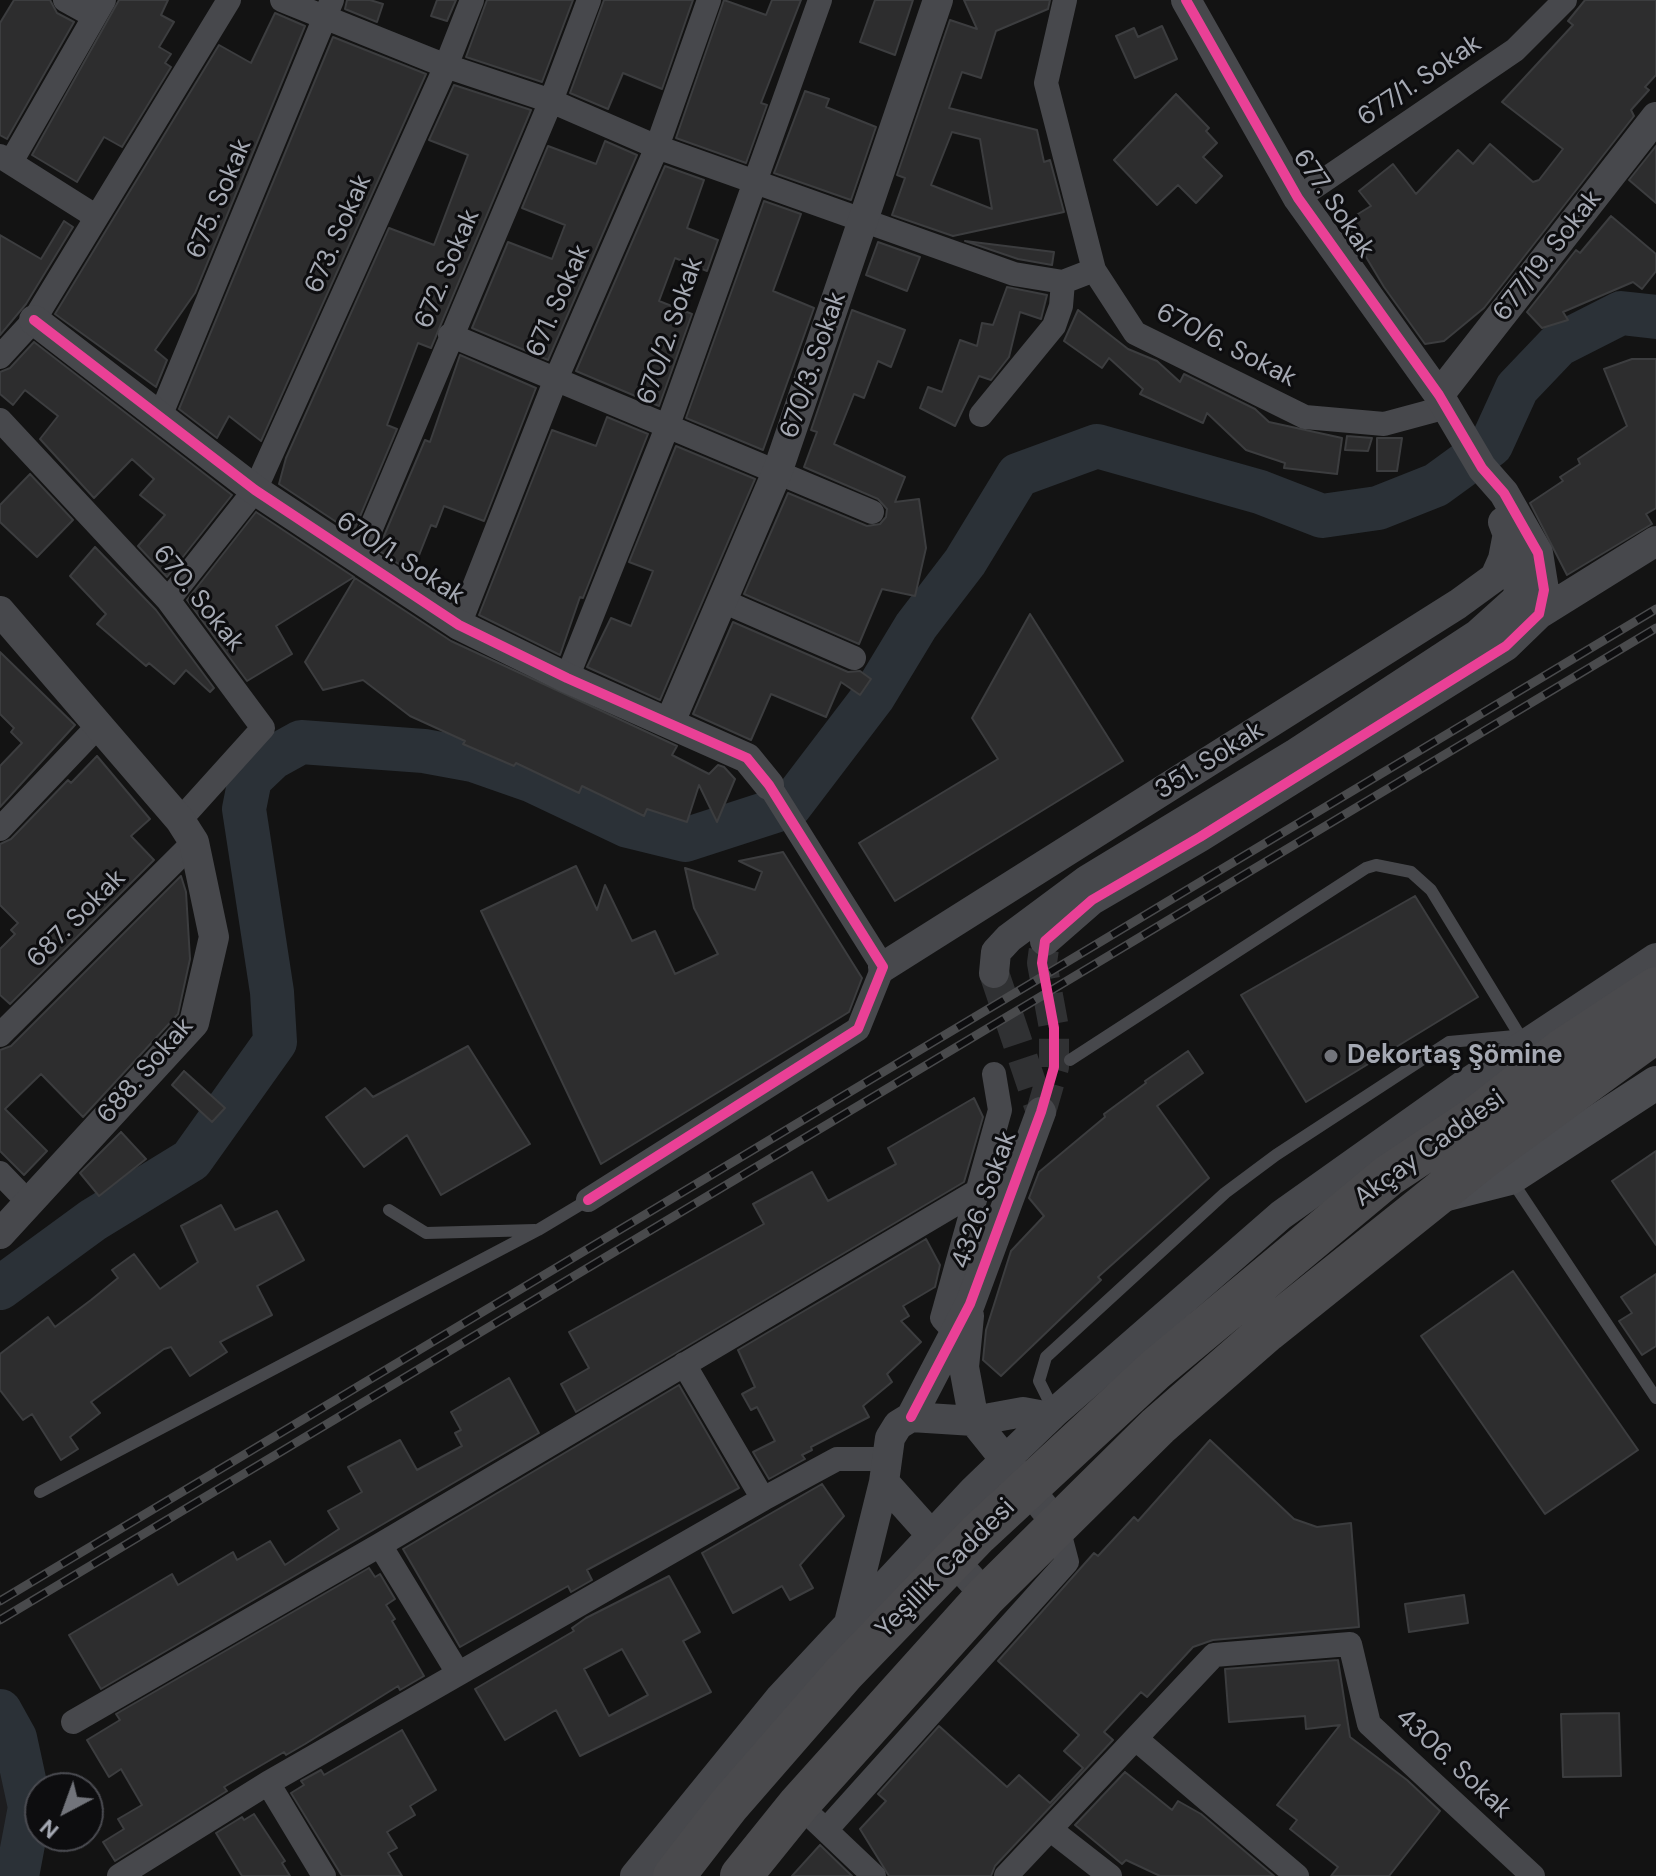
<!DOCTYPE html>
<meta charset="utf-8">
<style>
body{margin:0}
#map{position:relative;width:1656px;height:1876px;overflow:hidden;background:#131313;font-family:"DM Sans",sans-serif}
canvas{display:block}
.north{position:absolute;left:24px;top:1772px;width:80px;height:80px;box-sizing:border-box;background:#0d0d0f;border:2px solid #4a4b51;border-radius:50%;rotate:221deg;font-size:22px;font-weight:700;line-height:32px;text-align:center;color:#a5a9b3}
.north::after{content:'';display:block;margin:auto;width:28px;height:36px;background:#72747b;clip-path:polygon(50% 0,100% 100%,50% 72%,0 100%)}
</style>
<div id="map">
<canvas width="1656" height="1876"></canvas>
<div class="north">N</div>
</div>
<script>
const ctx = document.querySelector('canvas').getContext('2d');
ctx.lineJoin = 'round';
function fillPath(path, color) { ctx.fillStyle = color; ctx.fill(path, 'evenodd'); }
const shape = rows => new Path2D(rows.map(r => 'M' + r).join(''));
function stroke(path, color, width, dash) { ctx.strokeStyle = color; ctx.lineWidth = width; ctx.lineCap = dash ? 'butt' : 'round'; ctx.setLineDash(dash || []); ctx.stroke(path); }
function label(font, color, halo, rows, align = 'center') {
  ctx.font = font + ' "DM Sans",sans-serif'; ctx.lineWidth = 6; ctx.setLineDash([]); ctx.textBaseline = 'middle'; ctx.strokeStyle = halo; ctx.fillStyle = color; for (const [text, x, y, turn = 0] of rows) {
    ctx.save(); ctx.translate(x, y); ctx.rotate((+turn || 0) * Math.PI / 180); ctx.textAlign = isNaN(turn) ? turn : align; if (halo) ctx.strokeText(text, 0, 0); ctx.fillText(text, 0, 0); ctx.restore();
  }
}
fillPath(shape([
 [0,1755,6,1770,17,1835,5,1876,0,1876]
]), '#1d1d1f');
stroke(shape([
 [0,1288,93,1220,191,1160,275,1042,272,992,244,809,250,779,272,758,301,742,424,751,473,760,533,781,628,826,685,840,790,806,873,697,916,626,965,562,1018,475,1097,446,1260,492,1322,516,1378,508,1436,485,1491,445,1517,388,1558,345,1621,313,1656,317],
 [0,1711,15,1738,30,1807,17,1876]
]), '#2b3137', 44);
const building = shape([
 [14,0,50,0,57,13,74,22,7,139,0,135,0,23,14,0],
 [119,0,168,0,161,15,174,22,159,47,171,54,165,63,171,67,122,147,104,137,77,182,32,155,119,0],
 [347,0,370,0,383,4,377,22,345,9,347,0],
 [437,0,456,0,447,21,431,16,437,0],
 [487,0,573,0,542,82,466,57,487,0],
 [604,0,693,0,662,89,623,73,608,109,570,93,604,0],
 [724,0,766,15,772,0,801,0,761,103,767,105,746,163,676,138,724,0],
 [875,0,913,0,895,55,860,42,875,0],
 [964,0,1050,0,1048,9,996,31,981,78,962,72,949,108,1037,130,1044,162,1050,160,1064,212,953,236,892,215,905,178,897,175,950,20,977,29,964,0],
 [952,132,980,139,992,209,931,185,952,132],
 [1585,0,1656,0,1656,75,1645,87,1649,90,1631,110,1634,116,1484,308,1444,341,1425,344,1384,287,1345,222,1371,206,1359,191,1393,164,1416,194,1458,150,1473,164,1490,144,1533,182,1539,180,1563,149,1502,102,1573,25,1568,21,1585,0],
 [275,13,305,26,195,293,155,350,167,360,156,387,55,314,219,45,251,63,275,13],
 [1162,26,1177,59,1135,78,1116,36,1134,28,1138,37,1162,26],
 [333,37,426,74,261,441,229,416,217,438,179,409,333,37],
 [454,85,531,110,431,348,418,343,387,425,397,429,353,533,279,484,286,458,389,228,434,245,468,155,429,140,454,85],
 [805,91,829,99,826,107,876,127,851,200,774,173,805,91],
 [1176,94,1209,128,1206,131,1217,143,1203,157,1222,176,1196,203,1178,185,1157,205,1114,160,1176,94],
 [605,141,637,155,548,360,472,328,508,242,552,259,565,225,522,208,548,146,596,164,605,141],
 [1656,146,1656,203,1629,180,1656,146],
 [665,166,704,180,687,228,718,240,707,271,675,258,659,301,692,314,659,406,576,371,665,166],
 [764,201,801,214,773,291,814,308,763,450,686,418,764,201],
 [1611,216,1656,254,1656,271,1642,289,1633,282,1563,312,1568,320,1542,328,1527,312,1576,250,1580,253,1611,216],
 [64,221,73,227,26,304,0,335,0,235,41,259,64,221],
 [965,241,1054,252,1052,265,1018,259,965,241],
 [878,242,920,257,907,291,866,275,878,242],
 [1007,287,1047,295,1041,319,1020,312,1009,357,991,380,979,376,955,426,920,408,928,387,942,392,960,340,977,346,982,323,993,325,1007,287],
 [852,310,905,330,891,367,878,361,864,398,854,394,834,444,905,477,895,502,919,499,926,548,915,596,882,589,859,644,744,594,788,493,867,526,880,524,886,517,887,509,878,499,804,467,817,432,811,430,852,310],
 [1078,310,1128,349,1157,361,1180,382,1184,374,1255,409,1269,422,1342,438,1337,474,1284,468,1285,463,1246,450,1207,413,1203,423,1140,394,1143,389,1109,358,1102,368,1064,341,1078,310],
 [34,342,232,495,167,577,138,546,165,515,140,495,154,479,132,459,94,498,40,439,58,416,25,390,13,405,0,394,0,372,10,368,34,342],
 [460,355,536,388,484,521,444,506,436,527,431,525,412,573,378,550,425,440,430,442,460,355],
 [1632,359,1656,359,1656,508,1646,514,1652,524,1567,575,1530,503,1563,481,1560,477,1580,464,1578,459,1627,426,1604,369,1632,359],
 [607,417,648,434,583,598,580,597,560,655,479,615,552,430,596,446,607,417],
 [1347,436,1372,438,1368,451,1345,450,1347,436],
 [1377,438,1402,438,1397,471,1377,471,1377,438],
 [676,446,755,479,660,700,587,667,611,618,631,626,653,571,629,562,676,446],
 [30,474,73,520,37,557,0,522,0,505,30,474],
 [256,512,354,577,276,626,292,654,247,681,187,600,256,512],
 [95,547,156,610,214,688,210,692,186,670,174,684,149,663,146,666,97,624,106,614,70,576,95,547],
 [355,578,451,641,677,746,672,755,709,774,718,765,724,767,735,779,717,822,699,785,687,822,647,809,644,816,582,786,579,793,516,763,514,766,463,744,465,741,410,716,363,680,323,690,305,662,355,578],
 [1030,614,1123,761,895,901,859,843,998,759,972,718,1030,614],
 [733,622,848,672,860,671,871,679,860,695,841,682,826,717,771,694,751,740,693,714,733,622],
 [0,652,75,725,0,807,0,766,22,743,11,732,14,728,0,714,0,652],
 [97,756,150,819,131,836,154,860,10,1004,0,995,0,949,15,934,11,930,18,923,0,905,0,844,11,839,68,780,71,783,97,756],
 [783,852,862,978,849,1012,601,1164,481,911,576,866,597,910,605,885,632,941,655,931,675,974,718,954,694,908,685,868,755,890,762,872,739,861,783,852],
 [181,876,186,892,190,959,178,1014,83,1117,41,1074,5,1109,47,1151,24,1175,0,1151,0,1050,11,1046,181,876],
 [1415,896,1478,997,1306,1102,1241,995,1415,896],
 [468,1046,530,1144,441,1195,407,1135,364,1167,326,1117,365,1088,373,1097,468,1046],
 [1188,1051,1203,1073,1157,1106,1209,1178,1098,1277,1101,1280,1001,1376,983,1360,986,1330,1011,1251,1044,1216,1029,1198,1039,1172,1105,1117,1104,1114,1146,1083,1145,1081,1188,1051],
 [184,1071,225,1108,212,1122,172,1085,184,1071],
 [974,1098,983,1117,964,1182,576,1412,561,1384,589,1368,569,1332,764,1224,753,1204,812,1172,828,1201,896,1164,888,1148,974,1098],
 [121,1132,146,1159,99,1196,80,1173,121,1132],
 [1656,1151,1656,1245,1612,1181,1656,1151],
 [221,1205,235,1230,277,1211,304,1260,257,1286,272,1315,220,1342,227,1352,190,1376,171,1347,164,1349,91,1402,100,1413,70,1437,78,1449,61,1460,32,1414,23,1420,0,1390,0,1354,48,1317,55,1327,91,1300,118,1278,112,1270,134,1254,160,1289,198,1262,181,1226,221,1205],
 [926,1239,940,1265,935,1287,903,1306,909,1316,901,1321,921,1342,887,1374,892,1382,863,1406,869,1417,811,1447,812,1450,802,1455,805,1459,769,1479,753,1452,775,1441,757,1407,751,1410,742,1394,755,1387,738,1350,926,1239],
 [1513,1271,1638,1450,1545,1514,1421,1336,1513,1271],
 [1656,1274,1656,1346,1642,1355,1619,1321,1632,1313,1621,1297,1656,1274],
 [509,1378,539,1433,101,1689,69,1635,172,1574,178,1585,233,1552,237,1560,270,1541,285,1565,339,1529,328,1511,362,1492,348,1467,400,1440,417,1470,462,1446,455,1433,461,1430,451,1412,509,1378],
 [679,1385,739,1488,587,1570,592,1580,571,1592,568,1586,460,1647,403,1549,679,1385],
 [1210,1440,1294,1519,1317,1527,1351,1523,1359,1627,1213,1640,1193,1647,1147,1697,1141,1692,1104,1732,1113,1740,995,1866,991,1876,889,1876,860,1829,886,1801,878,1794,939,1726,1007,1787,1019,1775,1050,1803,1083,1768,1064,1751,1079,1735,998,1661,1094,1553,1098,1556,1134,1517,1138,1521,1210,1440],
 [822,1484,844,1516,800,1565,813,1588,790,1600,782,1586,733,1613,702,1553,822,1484],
 [369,1568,375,1577,380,1574,395,1599,386,1605,395,1619,392,1621,424,1676,400,1690,398,1686,305,1744,286,1755,284,1752,224,1787,227,1791,115,1861,103,1842,124,1829,118,1819,142,1805,121,1769,109,1777,87,1740,120,1720,116,1714,369,1568],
 [669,1576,700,1632,683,1641,711,1692,580,1756,556,1710,505,1740,475,1689,574,1631,572,1628,586,1618,669,1576],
 [622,1649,648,1695,609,1716,584,1669,622,1649],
 [1464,1595,1468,1623,1409,1632,1405,1604,1464,1595],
 [1338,1660,1350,1737,1407,1780,1440,1811,1389,1876,1331,1876,1338,1867,1290,1829,1297,1820,1277,1805,1340,1725,1306,1729,1305,1716,1229,1722,1225,1669,1338,1660],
 [1619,1713,1621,1776,1563,1777,1561,1714,1619,1713],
 [402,1730,436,1790,410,1806,415,1815,387,1832,397,1848,388,1853,402,1876,342,1876,291,1793,304,1785,301,1781,321,1770,324,1775,402,1730],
 [1125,1772,1172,1810,1178,1801,1201,1814,1274,1876,1160,1876,1126,1860,1122,1864,1075,1825,1125,1772],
 [254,1814,285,1861,282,1863,290,1876,242,1876,216,1833,242,1817,244,1820,254,1814],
 [820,1845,852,1876,792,1876,820,1845]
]);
fillPath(building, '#2d2d2e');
stroke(building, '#3c3d3f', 2);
stroke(shape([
 [994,973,1041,1112],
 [1041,1112,1054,1067,1054,1028,1042,963,1045,941]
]), '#303133', 30, [30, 15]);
stroke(shape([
 [1070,1060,1366,868,1376,865,1411,872,1431,890,1520,1036],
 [1512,1181,1656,1398],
 [389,1210,426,1233,535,1230],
 [1054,1411,1039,1381,1046,1357,1225,1193,1276,1155,1449,1042,1526,1035],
 [40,1492,538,1230,588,1200]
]), '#47484c', 12);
stroke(shape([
 [65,0,94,16],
 [282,0,446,66,551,101,657,147,1014,274,1063,282,1094,270],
 [1065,0,1046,83,1094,270,1135,333,1305,417,1384,424,1447,407],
 [0,156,95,216],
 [11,162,104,0],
 [1298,198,1515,50,1565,0],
 [450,335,872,512],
 [0,357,34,320,229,0],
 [981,415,1054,326,1061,306,1063,282],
 [159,419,332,0],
 [0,420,168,600,263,728,180,820],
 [358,559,551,101,589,0],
 [168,600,255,490,446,66,472,0],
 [725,602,854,658],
 [459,625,556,379,657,147,709,0],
 [567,678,668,425,820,0],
 [0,829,99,725],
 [0,1035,194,842],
 [0,1173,28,1202],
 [588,1200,858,1029,883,967,769,785],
 [954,1331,942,1318,1000,1110,994,1074],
 [684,1364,763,1499],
 [380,1545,458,1673],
 [73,1722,380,1545,979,1190],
 [1136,1739,1297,1876],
 [268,1783,324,1876],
 [815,1820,874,1876],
 [826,1830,1067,1562,1057,1524],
 [1051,1830,1110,1876],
 [119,1876,268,1783,763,1499,837,1459,885,1459],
 [1006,1876,1214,1655,1350,1644,1369,1724,1533,1876]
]), '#47484c', 24);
stroke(shape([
 [34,320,255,490,459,625,567,678,747,758,769,785],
 [1439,395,1656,117],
 [0,611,180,820,194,842,214,937,194,1023,0,1234],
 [1539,614,1656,541],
 [670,722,778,470,938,0],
 [1045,941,1092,900,1200,837,1506,646,1539,614,1544,590,1538,553,1504,493,1482,468,1439,395,1298,198,1186,0],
 [883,967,1458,604,1495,577,1503,559,1508,533],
 [994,973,996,952,1009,938,1087,880,1296,753,1478,634,1518,598,1520,567,1503,522],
 [969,1316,964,1367,974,1421,1057,1524],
 [911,1417,970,1304,1041,1112],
 [986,1596,884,1482,890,1438,898,1425,911,1417,974,1421,1023,1412,1050,1417],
 [849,1623,884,1482],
 [635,1876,780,1698,974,1490,1055,1412,1281,1215,1464,1085,1656,958]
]), '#47484c', 30);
stroke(shape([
 [1439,1196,1510,1178,1656,1083]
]), '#4b4c50', 34);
stroke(shape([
 [674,1876,729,1805,844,1673,978,1534,1155,1370,1388,1176,1478,1116,1562,1050,1656,988],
 [741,1876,799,1804,986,1596,1158,1426,1267,1331,1483,1158,1656,1032]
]), '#4a4a4d', 42);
const rail = shape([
 [0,1601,1656,609],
 [0,1620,1656,628]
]);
stroke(rail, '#494a4c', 9);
stroke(rail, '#0d0d0f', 6, [18]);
stroke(shape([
 [34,320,255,490,459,625,567,678,747,758,769,785,883,967,858,1029,588,1200],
 [911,1417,970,1304,1041,1112,1054,1067,1054,1028,1042,963,1045,941,1092,900,1200,837,1506,646,1539,614,1544,590,1538,553,1504,493,1482,468,1439,395,1298,198,1186,0]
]), '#ea4096', 10);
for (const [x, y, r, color] of [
 [1331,1056,8,"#72747b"]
]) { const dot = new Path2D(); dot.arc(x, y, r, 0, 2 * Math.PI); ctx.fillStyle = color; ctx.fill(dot); stroke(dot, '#0d0d0f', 3); }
label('26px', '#a5a9b3', '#0d0d0f', [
 ["677/1. Sokak",1420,81,-34],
 ["675. Sokak",220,199,-67],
 ["677. Sokak",1333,204,56],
 ["673. Sokak",339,234,-66],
 ["677/19. Sokak",1548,256,-52],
 ["672. Sokak",448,269,-67],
 ["671. Sokak",559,301,-66],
 ["670/2. Sokak",671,331,-71],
 ["670/6. Sokak",1226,346,27],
 ["670/3. Sokak",814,365,-71],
 ["670/1. Sokak",400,559,33],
 ["670. Sokak",198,599,51],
 ["351. Sokak",1210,761,-32],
 ["687. Sokak",77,919,-45],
 ["688. Sokak",146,1071,-49],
 ["Akçay Caddesi",1430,1149,-36],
 ["4326. Sokak",985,1200,-70],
 ["Yeşillik Caddesi",946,1569,-45],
 ["4306. Sokak",1453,1764,43]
]);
label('bold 26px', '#a5a9b3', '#0d0d0f', [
 ["Dekortaş Şömine",1347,1056]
], 'left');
</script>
